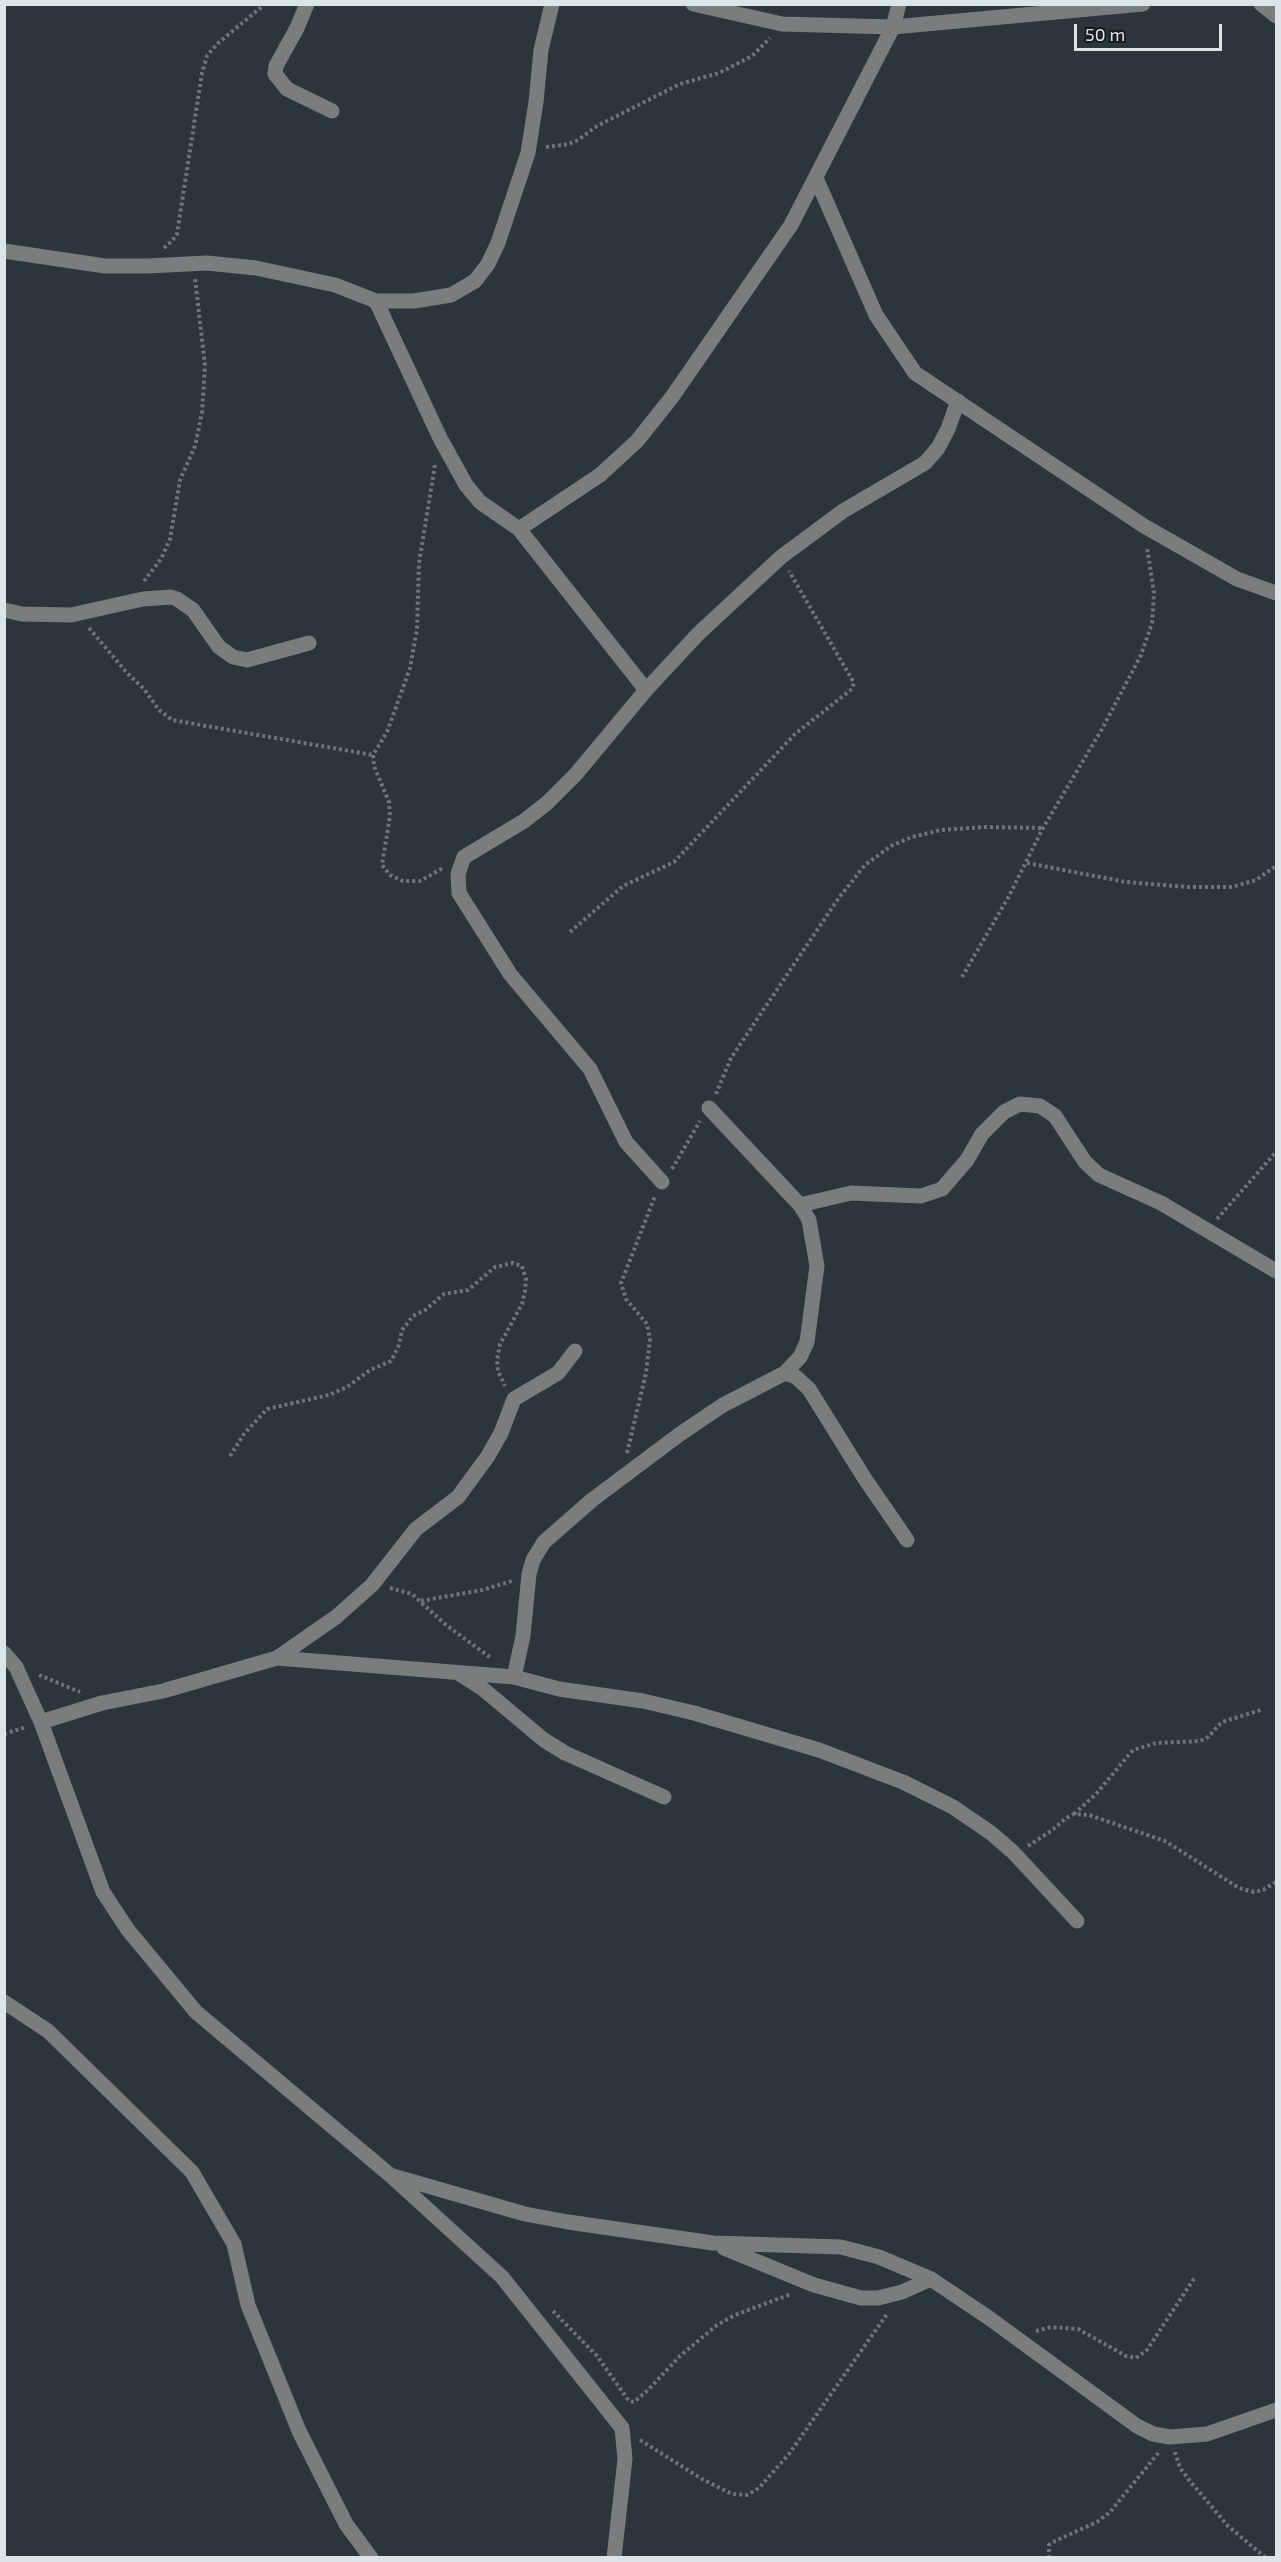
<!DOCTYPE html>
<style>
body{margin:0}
#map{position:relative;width:1281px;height:2562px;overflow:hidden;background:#2b353a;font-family:"Exo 2",sans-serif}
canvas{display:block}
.frame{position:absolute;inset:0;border:6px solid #dde4e7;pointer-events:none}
.scale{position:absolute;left:1074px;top:24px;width:148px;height:27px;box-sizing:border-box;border:3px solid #dde4e7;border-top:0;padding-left:8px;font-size:18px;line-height:21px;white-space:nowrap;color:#dde4e7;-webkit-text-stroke:4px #171c1e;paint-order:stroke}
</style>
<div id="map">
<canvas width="1281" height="2562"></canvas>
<div class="frame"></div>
<div class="scale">50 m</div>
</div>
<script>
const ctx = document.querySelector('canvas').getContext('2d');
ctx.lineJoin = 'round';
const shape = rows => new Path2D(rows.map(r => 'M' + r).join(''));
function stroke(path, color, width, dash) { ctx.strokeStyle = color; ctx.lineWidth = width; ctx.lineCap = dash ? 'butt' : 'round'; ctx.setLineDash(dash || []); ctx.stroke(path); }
stroke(shape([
 [546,147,569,144,578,140,597,126,680,84,719,73,752,56,770,38],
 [164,248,172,241,177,234,202,73,207,56,217,44,265,4],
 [435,465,419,563,417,629,410,668,387,732,373,755,374,766,389,802,390,816,382,865,390,875,403,881,420,881,443,868],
 [144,581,161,559,170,539,180,480,195,446,202,413,205,366,195,278],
 [89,628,127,673,144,689,159,710,172,720,373,755],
 [1027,863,1126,882,1186,887,1232,887,1256,880,1276,866],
 [570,932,623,886,674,862,795,734,852,689,854,683,789,571],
 [962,977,1009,896,1043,828,1102,729,1141,655,1152,623,1154,593,1147,547],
 [716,1094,731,1058,838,899,865,865,891,846,912,837,941,830,984,827,1043,828],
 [672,1169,700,1121],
 [1217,1219,1276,1152],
 [627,1453,646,1373,650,1339,647,1324,626,1299,621,1283,655,1196],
 [230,1456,244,1434,267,1409,329,1395,347,1387,370,1370,391,1361,399,1345,402,1330,413,1316,425,1310,444,1294,468,1290,495,1267,513,1263,522,1266,526,1279,525,1291,522,1304,500,1344,497,1360,498,1371,505,1386],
 [390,1588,412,1594,446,1625,491,1658],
 [421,1601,482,1590,512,1581],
 [39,1675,80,1692],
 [4,1734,26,1727],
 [1074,1814,1096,1794,1133,1750,1156,1743,1200,1741,1208,1737,1222,1722,1261,1710],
 [1028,1846,1051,1831,1066,1818,1074,1814,1089,1815,1165,1841,1239,1888,1254,1892,1263,1890,1276,1882],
 [553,2311,597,2356,629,2401,634,2402,648,2390,680,2356,717,2325,735,2315,791,2294],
 [1036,2331,1051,2327,1078,2329,1126,2356,1136,2358,1147,2350,1195,2277],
 [640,2440,702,2479,732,2494,747,2495,759,2488,789,2454,887,2314],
 [1175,2452,1180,2468,1189,2480,1228,2526,1266,2558],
 [1049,2558,1049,2545,1055,2541,1097,2522,1110,2512,1160,2451]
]), '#6c757a', 4, [3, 3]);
stroke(shape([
 [307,4,297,28,276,66,275,74,287,89,332,111],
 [693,4,782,24,893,27,1143,4],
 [1261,4,1276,16],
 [816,178,876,315,915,373,1144,526,1237,579,1276,593],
 [4,251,105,266,147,266,207,263,256,268,335,285,376,301,440,438,466,485,480,502,519,529,646,690],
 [376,301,414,301,451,295,475,281,488,264,498,243,528,153,536,102,541,50,552,4],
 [519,529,600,475,637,441,672,397,791,225,893,27,899,4],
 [4,610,22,614,71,615,143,599,171,597,177,599,193,610,219,647,233,657,247,660,309,643],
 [709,1108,800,1205,809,1220,817,1266,807,1342,800,1357,785,1373],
 [662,1182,626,1142,590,1069,510,974,459,893,458,874,464,857,524,821,547,803,576,774,646,690,698,634,781,557,843,511,925,463,938,448,948,429,958,401],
 [800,1205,851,1193,921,1196,942,1189,967,1160,982,1134,1004,1112,1020,1104,1040,1106,1055,1116,1085,1162,1099,1175,1161,1203,1276,1271],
 [4,1653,16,1667,41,1722,103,1892,128,1930,196,2012,390,2175,502,2277,622,2428,625,2459,614,2558],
 [277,1658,336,1617,372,1585,416,1529,458,1497,488,1456,501,1433,514,1399,558,1373,575,1351],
 [458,1673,483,1689,544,1740,565,1753,664,1797],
 [514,1677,523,1636,529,1574,533,1560,544,1542,592,1500,680,1434,723,1405,785,1373,796,1377,809,1389,865,1479,907,1540],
 [41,1722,102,1703,163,1691,277,1658,514,1677,559,1689,643,1701,694,1713,819,1750,903,1782,953,1807,991,1833,1013,1852,1077,1921],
 [4,2002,48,2031,192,2172,234,2244,248,2305,299,2431,346,2524,371,2558],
 [393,2176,525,2214,568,2222,713,2243,841,2247,879,2257,931,2279,989,2318,1137,2426,1153,2434,1170,2437,1207,2434,1276,2410],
 [724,2248,814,2285,861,2298,878,2298,902,2292,931,2279]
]), '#787e7e', 15);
</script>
